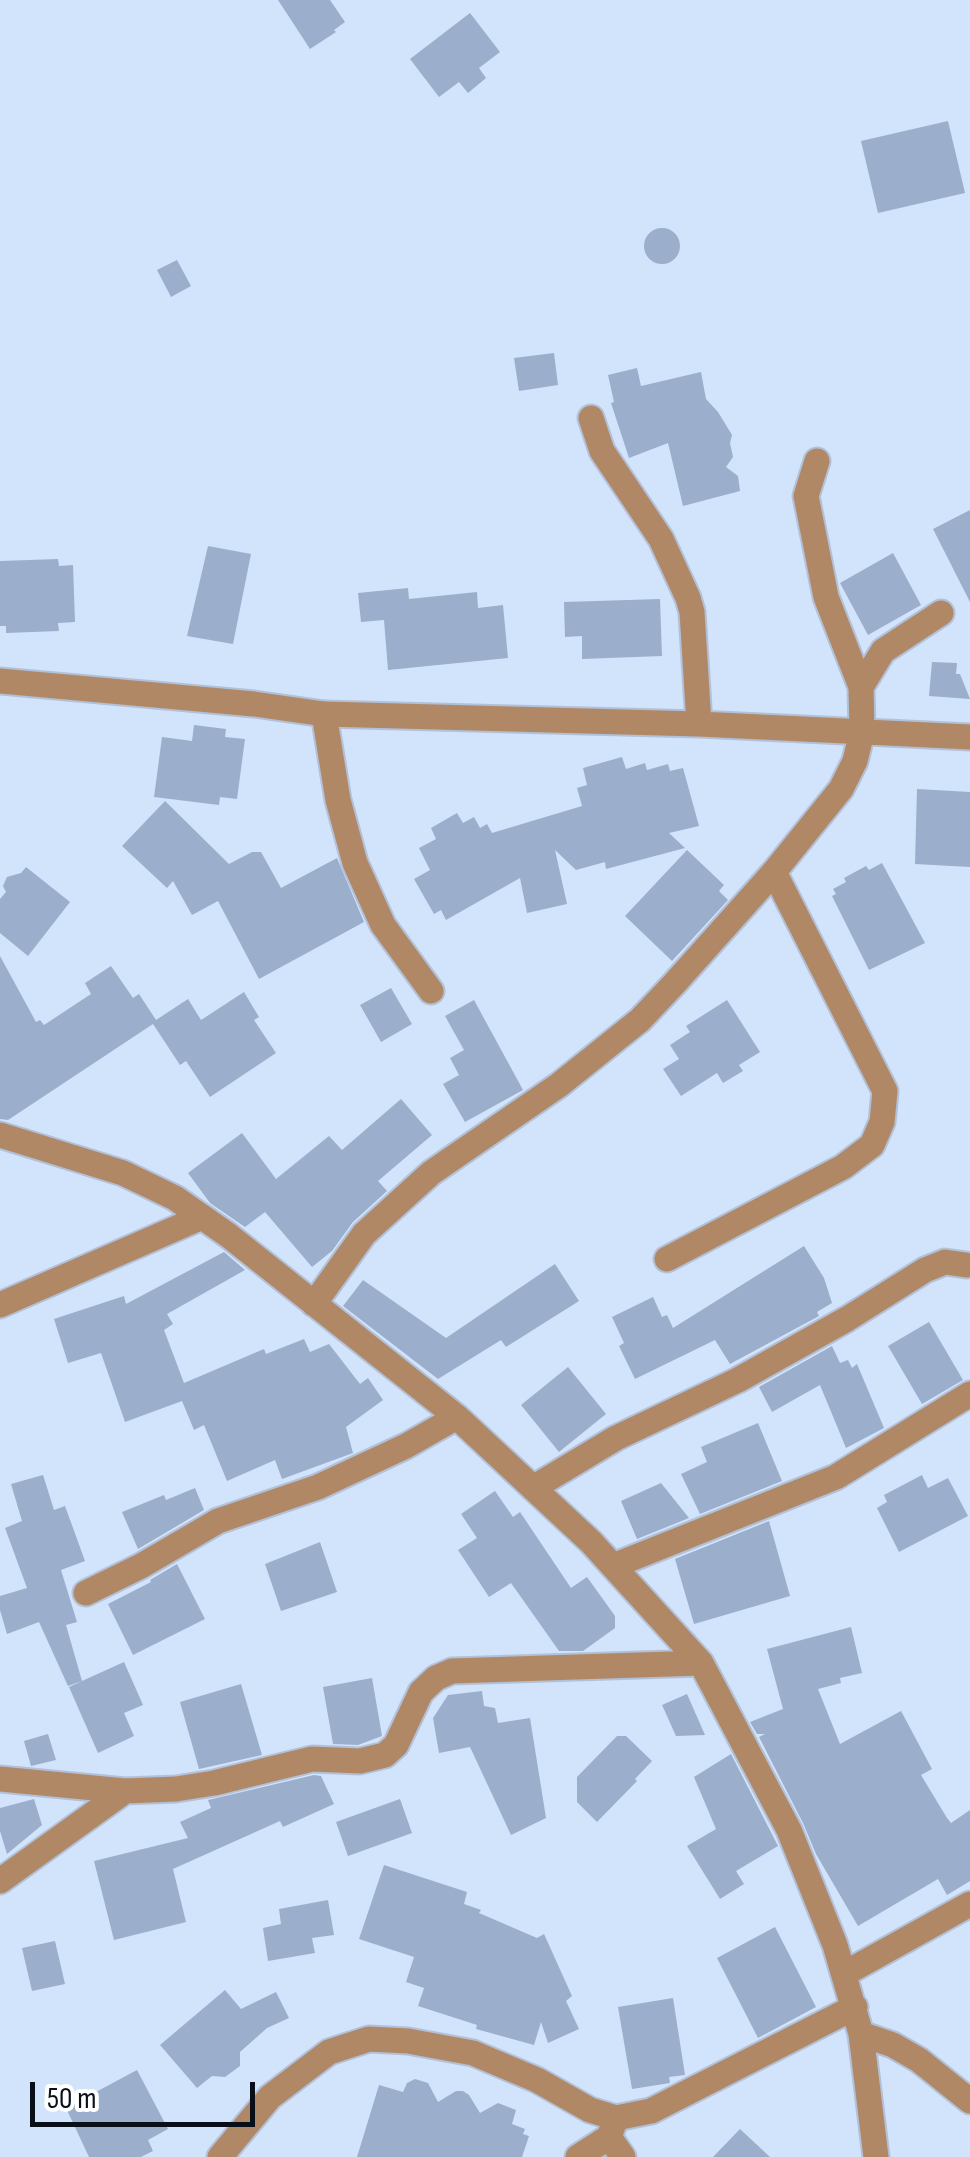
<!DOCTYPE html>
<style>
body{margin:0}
#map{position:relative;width:970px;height:2157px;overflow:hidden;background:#d2e3fc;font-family:"Sofia Sans Condensed",sans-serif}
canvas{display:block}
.scale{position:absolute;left:30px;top:2082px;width:225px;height:45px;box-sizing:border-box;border:5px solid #080f19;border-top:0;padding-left:12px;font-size:30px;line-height:35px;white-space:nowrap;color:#080f19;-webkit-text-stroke:8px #fff;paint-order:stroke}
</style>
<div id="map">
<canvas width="970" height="2157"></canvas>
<div class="scale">50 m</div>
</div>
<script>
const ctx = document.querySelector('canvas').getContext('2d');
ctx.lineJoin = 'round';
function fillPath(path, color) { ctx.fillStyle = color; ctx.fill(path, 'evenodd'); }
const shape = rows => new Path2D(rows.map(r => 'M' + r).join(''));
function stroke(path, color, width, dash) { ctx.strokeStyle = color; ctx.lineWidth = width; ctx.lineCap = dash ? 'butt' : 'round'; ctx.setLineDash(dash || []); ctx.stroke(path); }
fillPath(shape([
 [278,0,330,0,345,22,334,30,336,32,310,49],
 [470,13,500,52,479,68,486,78,468,93,459,82,439,97,410,59],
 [948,121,965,193,878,213,861,141],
 '644 246a18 18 0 1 1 36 0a18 18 0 1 1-36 0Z',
 [177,260,191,286,171,297,157,270],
 [554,353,558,385,519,391,514,358],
 [637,368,641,386,701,372,706,399,718,412,732,435,730,443,733,457,726,467,738,476,740,491,683,506,668,443,629,458,611,403,614,402,608,375],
 [970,510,970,602,933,529],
 [208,546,251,554,233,644,187,636],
 [893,553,921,605,868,635,840,583],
 [58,559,59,566,73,565,75,622,58,623,59,631,6,633,6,626,0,626,0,561],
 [408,588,409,599,477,592,478,608,503,605,508,658,388,670,384,620,361,622,358,593],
 [660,599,662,656,582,659,582,636,565,637,564,602],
 [932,662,957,663,956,674,960,674,970,699,929,696],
 [194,725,226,729,225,737,245,739,237,799,220,797,219,805,154,797,162,737,192,741],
 [622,757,626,769,645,763,647,770,668,764,670,771,683,768,699,826,669,833,685,848,606,869,605,862,576,870,555,850,567,904,527,913,520,878,446,920,441,910,434,914,414,879,430,870,419,848,436,839,431,828,457,813,463,823,474,817,480,828,487,824,492,833,582,806,577,788,587,785,583,768],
 [917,789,970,792,970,867,915,864],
 [165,801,229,864,252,852,261,852,281,888,337,858,364,922,259,979,218,901,192,915,173,881,167,888,122,846],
 [687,850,724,885,719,891,728,900,672,961,625,916],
 [882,863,925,943,869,970,832,896,836,894,833,889,846,882,844,878,866,866,869,870],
 [26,867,70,902,28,956,0,933,0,899,6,892,3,886,7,877,21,873],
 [0,956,36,1022,40,1020,44,1025,91,994,85,983,111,966,133,998,139,994,156,1020,188,999,201,1020,244,992,259,1017,254,1020,276,1053,210,1097,186,1061,180,1065,153,1024,8,1120,0,1119],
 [391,988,412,1024,381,1042,360,1005],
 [474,1000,523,1090,465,1122,443,1084,459,1075,450,1058,464,1050,445,1016],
 [727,1000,760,1052,739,1065,743,1071,723,1083,717,1073,681,1096,663,1069,679,1059,670,1045,690,1032,686,1026],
 [401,1099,432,1135,378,1181,387,1191,353,1222,332,1251,312,1267,265,1212,245,1227,210,1203,188,1173,242,1133,276,1179,329,1136,342,1150],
 [804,1246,824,1278,832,1303,817,1312,819,1316,730,1364,715,1340,635,1379,619,1346,624,1343,612,1317,653,1297,662,1317,667,1315,673,1328],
 [224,1252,245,1270,167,1314,173,1324,164,1330,184,1383,264,1349,266,1354,304,1339,310,1352,329,1344,360,1384,368,1378,383,1400,346,1427,353,1453,282,1479,275,1460,227,1481,204,1425,194,1430,182,1401,125,1422,101,1353,68,1363,54,1319,124,1296,126,1304],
 [555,1264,579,1301,506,1347,501,1340,438,1379,343,1306,363,1280,446,1338],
 [929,1322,963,1380,922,1404,888,1346],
 [832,1346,840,1363,848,1360,852,1368,857,1364,884,1428,846,1448,820,1385,772,1412,759,1387],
 [568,1367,606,1414,559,1452,521,1405],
 [758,1423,782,1481,700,1514,681,1474,707,1462,701,1447],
 [43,1475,54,1510,65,1506,85,1561,61,1570,77,1622,66,1625,82,1681,124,1662,143,1705,124,1713,134,1736,98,1753,69,1687,82,1681,68,1686,39,1622,7,1634,0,1610,0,1596,27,1588,5,1528,22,1521,11,1484],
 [922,1475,928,1488,948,1478,968,1516,899,1552,877,1508,887,1502,884,1495],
 [661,1483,689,1518,637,1539,621,1501],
 [195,1488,204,1510,138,1549,122,1512,164,1495,166,1500],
 [495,1491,513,1517,520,1512,571,1588,587,1577,615,1616,615,1628,583,1651,559,1651,511,1583,489,1597,458,1550,477,1538,461,1514],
 [769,1521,790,1596,694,1624,675,1559],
 [320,1542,337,1592,281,1611,265,1564],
 [177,1564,205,1619,133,1655,108,1604,151,1582,150,1580],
 [851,1627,862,1673,840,1678,841,1683,818,1689,840,1744,901,1711,932,1769,921,1775,947,1818,951,1823,970,1810,970,1881,947,1895,938,1879,858,1926,816,1854,803,1823,759,1737,765,1734,757,1734,750,1722,783,1709,767,1649],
 [372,1678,382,1736,358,1745,333,1744,323,1687],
 [241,1684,262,1755,199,1769,180,1702],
 [482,1691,484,1706,495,1708,498,1723,530,1718,546,1818,511,1835,470,1747,439,1753,433,1718,448,1695],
 [687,1694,705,1735,676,1736,662,1705],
 [48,1734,56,1760,31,1766,24,1741],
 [617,1736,626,1736,652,1761,635,1779,637,1781,597,1822,577,1802,577,1777],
 [731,1754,778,1846,736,1871,744,1884,720,1899,687,1846,716,1829,694,1777],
 [314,1775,321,1776,334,1804,283,1827,280,1821,173,1869,186,1922,114,1940,94,1861,188,1838,180,1822,211,1808,208,1800],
 [34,1799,42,1825,7,1854,0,1831,0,1808],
 [400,1799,412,1833,348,1856,336,1822],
 [384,1865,467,1892,464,1904,481,1910,479,1913,537,1938,544,1934,572,1996,566,2001,579,2029,548,2043,541,2022,534,2045,476,2029,477,2025,418,2006,424,1988,406,1982,414,1957,359,1939],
 [328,1900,334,1935,312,1938,315,1953,268,1961,263,1928,281,1924,279,1909],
 [775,1927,816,2007,758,2038,717,1958],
 [55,1941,65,1984,32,1991,22,1948],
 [225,1990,241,2009,276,1992,289,2018,267,2028,240,2052,240,2066,225,2077,212,2076,197,2088,160,2045],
 [673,1998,685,2075,669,2077,670,2083,632,2089,618,2007],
 [137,2070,168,2129,148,2140,153,2151,141,2157,89,2157,66,2108],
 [415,2079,428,2083,438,2102,456,2091,463,2091,469,2095,480,2113,498,2103,516,2110,512,2124,525,2129,523,2134,529,2136,522,2157,357,2157,379,2085,403,2092,407,2083],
 [740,2129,770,2157,713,2157]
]), '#9baecc');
const minor = shape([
 [591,418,602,451,661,539,688,598,692,612,699,724],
 [817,461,806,496,826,597,861,687],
 [0,681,254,704,324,714,699,724,970,737],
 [324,714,338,800,355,863,383,925,431,991],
 [0,1135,123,1173,175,1198,228,1235,457,1417,591,1542,701,1663,789,1830,835,1945,861,2034,876,2157],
 [667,1259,843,1167,872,1145,882,1122,885,1091,774,872],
 [314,1304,364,1234,431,1173,559,1085,640,1020,674,984,774,872,841,789,855,761,862,732,861,687,883,651,941,613],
 [0,1305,202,1217],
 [533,1488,616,1438,738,1380,847,1319,925,1270,945,1262,966,1265],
 [613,1566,836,1477,970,1394],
 [86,1593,141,1566,218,1521,318,1487,406,1446,457,1417],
 [0,1779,125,1791,176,1789,214,1783,312,1759,360,1761,385,1755,396,1745,421,1692,436,1678,452,1671,701,1663],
 [0,1881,125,1791],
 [844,1974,970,1904],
 [861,2034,893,2045,919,2060,970,2101],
 [616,2118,609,2137,623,2157],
 [220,2157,270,2097,329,2052,369,2039,408,2041,473,2053,537,2080,590,2110,616,2118,651,2111,855,2007],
 [578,2157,609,2137]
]);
stroke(minor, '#b2c1d8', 29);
stroke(minor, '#b18866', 25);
</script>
